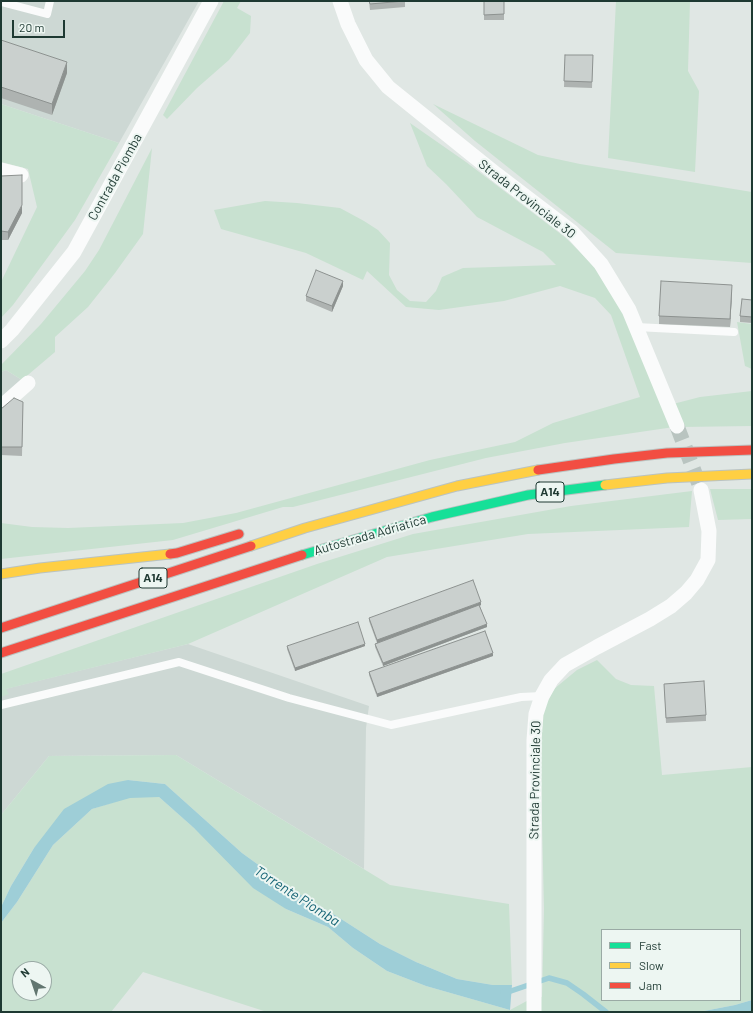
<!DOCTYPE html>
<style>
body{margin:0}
#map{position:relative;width:753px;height:1013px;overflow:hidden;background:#e0e7e4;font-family:Barlow,sans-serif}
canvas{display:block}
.frame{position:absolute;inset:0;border:2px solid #1e3932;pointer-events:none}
.legend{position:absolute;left:601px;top:929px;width:140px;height:72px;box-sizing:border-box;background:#edf6f2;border:1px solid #9aaaa5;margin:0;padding:5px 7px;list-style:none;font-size:12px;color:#1e3932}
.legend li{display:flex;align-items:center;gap:8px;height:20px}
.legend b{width:20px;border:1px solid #9aaaa5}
.north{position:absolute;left:12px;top:961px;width:40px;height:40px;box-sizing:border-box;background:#edf6f2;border:1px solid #9aaaa5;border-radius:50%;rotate:320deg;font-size:11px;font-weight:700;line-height:16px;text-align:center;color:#1e3932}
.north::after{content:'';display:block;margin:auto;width:14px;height:18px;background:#627670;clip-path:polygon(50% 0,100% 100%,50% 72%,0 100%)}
.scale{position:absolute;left:12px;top:20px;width:53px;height:18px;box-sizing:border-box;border:2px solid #1e3932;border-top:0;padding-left:5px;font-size:12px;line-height:14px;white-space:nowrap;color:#1e3932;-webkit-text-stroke:3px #edf6f2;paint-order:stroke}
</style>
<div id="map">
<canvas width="753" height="1013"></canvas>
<div class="frame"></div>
<ul class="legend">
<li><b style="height:5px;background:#16e098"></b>Fast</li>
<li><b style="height:5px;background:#ffcf43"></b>Slow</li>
<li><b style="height:5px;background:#f24e42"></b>Jam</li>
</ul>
<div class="north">N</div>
<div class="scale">20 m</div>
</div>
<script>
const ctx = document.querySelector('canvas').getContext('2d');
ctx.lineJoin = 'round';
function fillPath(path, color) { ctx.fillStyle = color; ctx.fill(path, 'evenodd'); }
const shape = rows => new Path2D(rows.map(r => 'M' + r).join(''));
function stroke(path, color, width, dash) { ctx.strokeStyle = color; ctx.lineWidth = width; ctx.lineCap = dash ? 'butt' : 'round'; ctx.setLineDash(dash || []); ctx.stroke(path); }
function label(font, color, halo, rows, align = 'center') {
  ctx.font = font + ' Barlow,sans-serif'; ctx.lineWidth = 4; ctx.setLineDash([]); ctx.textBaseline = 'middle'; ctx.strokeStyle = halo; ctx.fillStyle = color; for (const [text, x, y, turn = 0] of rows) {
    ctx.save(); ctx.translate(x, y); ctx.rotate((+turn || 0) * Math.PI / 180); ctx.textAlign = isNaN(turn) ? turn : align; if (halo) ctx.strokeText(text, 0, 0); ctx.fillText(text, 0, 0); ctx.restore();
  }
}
fillPath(shape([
 [1,1,199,1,119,143,1,104],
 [6,370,22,380,1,398,1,372],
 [188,644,369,706,366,728,364,869,176,755,49,756,1,815,1,683,5,689]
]), '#cdd8d4');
fillPath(shape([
 [224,1,241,1,237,8,251,16,250,33,229,60,197,88,167,119,163,115],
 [616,1,690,1,688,71,699,91,695,172,608,158],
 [1,104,119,143,75,220,13,305,1,318,1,282,37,207,28,169,1,162],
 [433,104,538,155,580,164,752,192,752,263,616,253,475,141],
 [410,123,466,162,566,238,597,269,622,309,674,427,565,443,486,458,293,507,283,507,173,540,1,559,1,523,32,527,68,528,183,523,236,513,430,460,515,442,553,423,640,397,611,315,595,298,560,286,504,301,439,310,406,307,367,271,363,280,306,253,221,229,214,210,265,201,297,203,340,208,364,221,378,230,390,243,389,275,397,290,410,301,426,302,436,291,442,277,463,268,556,265,543,252,477,217,446,184,427,166],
 [152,148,143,234,115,273,88,307,55,337,55,352,22,380,6,370,1,372,1,365,41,324,85,271,99,250],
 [737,322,752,324,752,369,745,366],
 [752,391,752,426,681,427,673,404,700,397],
 [710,489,752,489,752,519,718,520],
 [692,491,689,527,528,534,387,557,188,644,6,689,9,694,1,697,1,674,317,564,413,534,571,506],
 [597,660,616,679,631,685,654,686,662,775,752,767,752,1000,735,1005,699,1012,267,1012,143,972,111,1012,1,1012,1,923,17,902,53,845,92,809,130,797,159,797,286,909,328,927,353,948,387,971,426,986,510,1010,536,996,542,997,544,909,540,737,543,710,554,689,577,670],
 [602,930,740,930,740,1000,602,1000],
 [20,969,44,969,44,993,20,993],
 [176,755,390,885,509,904,512,985,493,985,457,979,416,962,380,944,335,915,296,892,242,853,165,784,128,780,34,848,11,886,1,907,1,815,49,756]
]), '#c8e1d0');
fillPath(shape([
 [128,780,165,784,242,853,296,892,335,915,380,944,416,962,457,979,493,985,512,985,510,1010,426,986,387,971,353,948,328,927,286,909,253,888,194,828,159,797,130,798,92,809,53,845,17,902,1,923,1,907,11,886,34,848,64,809,108,784],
 [752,1000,752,1012,699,1012,735,1005]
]), '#9eced7');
stroke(shape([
 [503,992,508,992,549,978,567,983,583,994,606,1012]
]), '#9eced7', 5.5);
stroke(shape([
 [677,426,699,484]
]), '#b9c4c0', 15, [15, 8]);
const fast = shape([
 [302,555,432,517,528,495,605,485]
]);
const slow = shape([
 [605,485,667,478,752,474],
 [251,546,305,528,457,486,538,470],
 [1,574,40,568,170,554]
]);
const jam = shape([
 [538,470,614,459,667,453,752,450],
 [170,554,177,553,239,534],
 [1,628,251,546],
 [1,653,302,555]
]);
stroke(fast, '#bac3c1', 11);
stroke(slow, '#bac3c1', 11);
stroke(jam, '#bac3c1', 11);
stroke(shape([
 [1,2,47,14,50,1],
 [636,327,734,332],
 [1,705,179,662,289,698,391,725,521,697,542,696]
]), '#fafbfb', 8);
stroke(shape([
 [340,1,348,24,366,60,388,87,496,174,572,232,601,264,629,310,677,426],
 [1,170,21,175],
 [1,341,12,330,74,252,211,1],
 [1,407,28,383],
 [534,1012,534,740,536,714,542,696,551,680,565,665,597,647,650,619,671,606,686,593,697,580,708,560,709,531,701,490]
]), '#fafbfb', 15);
stroke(fast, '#16e098', 9);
stroke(slow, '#ffcf43', 9);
stroke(jam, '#f24e42', 9);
fillPath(shape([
 [369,1,405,1,405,7,370,10],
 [484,1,504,1,504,20,484,20],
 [1,40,67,73,52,115,1,98],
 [565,55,593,55,592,88,564,87],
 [1,176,22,213,8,240,1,240],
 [343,286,332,312,306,301,306,296],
 [732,293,730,327,659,324,659,316],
 [752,300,752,323,740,322,740,316],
 [23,402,22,456,1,455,1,409],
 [481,605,480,606,487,627,383,666,375,647,375,644,377,643,369,621,369,618],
 [287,646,365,646,295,671,287,649],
 [493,656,377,697,369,675,369,672],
 [664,684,706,715,706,721,666,723]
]), '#aeb3b1');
fillPath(shape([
 [67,62,67,73,52,115,52,104],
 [22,205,22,213,8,240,8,232],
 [343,281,343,286,332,312,332,306],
 [732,285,732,293,730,327,730,319],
 [481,602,481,605,377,643,377,640],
 [487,624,487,627,383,666,383,663],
 [365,644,365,646,295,671,295,668],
 [493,653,493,656,377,697,377,694]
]), '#8d9290');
const building = shape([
 [369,1,404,1,370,4,369,1],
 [484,1,504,1,504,14,484,15,484,1],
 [1,40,67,62,52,104,1,87,1,40],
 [565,55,593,55,592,82,564,81,565,55],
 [22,175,22,205,8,232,1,231,1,176,22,175],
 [316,270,343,281,332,306,306,296,316,270],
 [661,281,732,285,730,319,659,316,661,281],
 [742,299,752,300,752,317,740,316,742,299],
 [14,398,23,402,22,447,1,447,1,409,14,398],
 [473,580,481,602,377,640,369,618,473,580],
 [479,605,487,624,383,663,375,644,479,605],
 [358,622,365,644,295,668,287,646,358,622],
 [485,631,493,653,377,694,369,672,485,631],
 [704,681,706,715,666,718,664,684,704,681]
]);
fillPath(building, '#cad0ce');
stroke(building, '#8d9290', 1);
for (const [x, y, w] of [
 [550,492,28],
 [153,578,28]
]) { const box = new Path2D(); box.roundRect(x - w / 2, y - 10, w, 20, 3); ctx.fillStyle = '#edf6f2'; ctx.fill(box); stroke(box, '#1e3932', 1); }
label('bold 12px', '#1e3932', null, [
 ["A14",550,492],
 ["A14",153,578]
]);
label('13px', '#1e3932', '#edf6f2', [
 ["Contrada Piomba",115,177,-61],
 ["Strada Provinciale 30",527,199,38],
 ["Autostrada Adriatica",370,535,-16],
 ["Strada Provinciale 30",535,780,-89]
]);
label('italic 14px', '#176576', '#edf6f2', [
 ["Torrente Piomba",297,896,33]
]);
</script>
